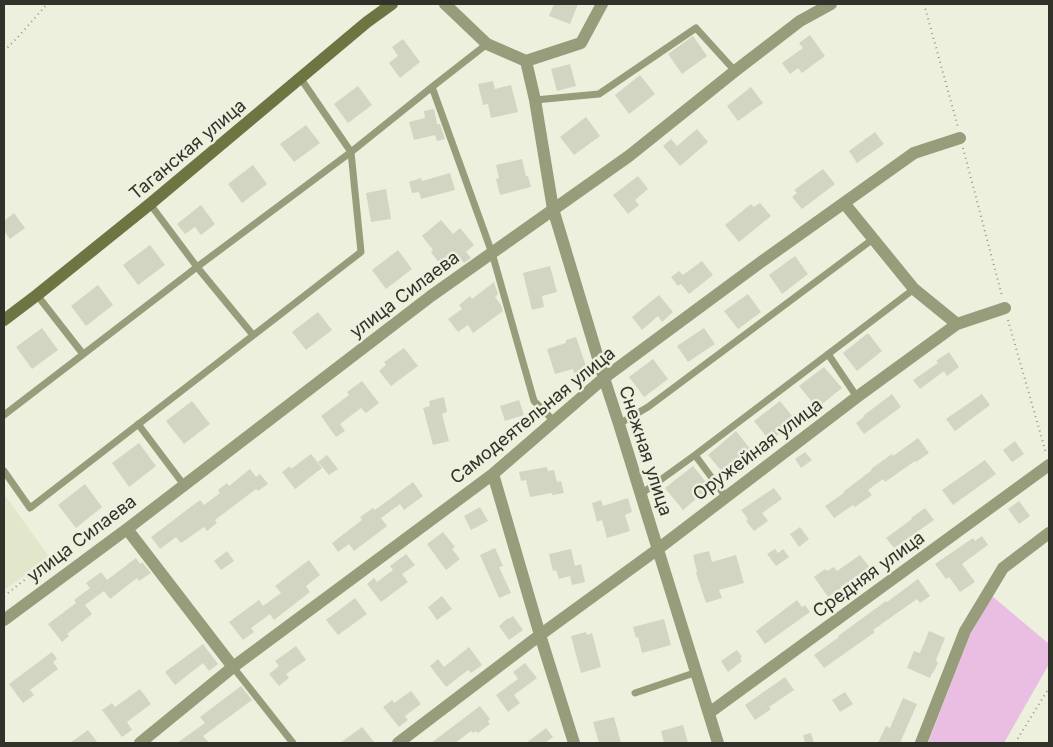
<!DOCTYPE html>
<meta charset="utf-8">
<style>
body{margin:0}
#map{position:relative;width:1053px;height:747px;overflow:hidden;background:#edf0dc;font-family:Inter,sans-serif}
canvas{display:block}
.frame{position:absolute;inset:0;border:5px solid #31322a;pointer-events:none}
</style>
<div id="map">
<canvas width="1053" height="747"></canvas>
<div class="frame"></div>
</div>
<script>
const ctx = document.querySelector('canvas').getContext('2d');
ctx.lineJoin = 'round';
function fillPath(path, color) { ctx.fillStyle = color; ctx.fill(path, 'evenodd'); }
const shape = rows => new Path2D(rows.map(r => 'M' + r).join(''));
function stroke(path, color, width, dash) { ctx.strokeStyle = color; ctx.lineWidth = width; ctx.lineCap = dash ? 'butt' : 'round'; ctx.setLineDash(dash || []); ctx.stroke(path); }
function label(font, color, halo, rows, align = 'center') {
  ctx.font = font + ' Inter,sans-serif'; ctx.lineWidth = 5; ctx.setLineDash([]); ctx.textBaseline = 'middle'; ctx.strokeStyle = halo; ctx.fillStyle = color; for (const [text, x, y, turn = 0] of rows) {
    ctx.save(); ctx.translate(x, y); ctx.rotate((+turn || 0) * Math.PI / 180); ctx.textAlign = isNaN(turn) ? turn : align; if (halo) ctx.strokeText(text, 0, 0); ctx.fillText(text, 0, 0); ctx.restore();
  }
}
fillPath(shape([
 [4,494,50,558,4,590]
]), '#e2e6ca');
fillPath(shape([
 [992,596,1049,644,1049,664,1004,743,928,743,970,635]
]), '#eabde2');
fillPath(shape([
 [554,4,578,4,570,24,549,16],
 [810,35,825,56,802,73,798,68,790,74,782,63,803,48,799,43],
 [693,36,707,56,682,74,668,54],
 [403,39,420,62,400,78,389,63,398,56,392,47],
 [570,64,576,86,557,91,551,69],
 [640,75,655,94,629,114,615,95],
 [493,81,495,89,511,85,518,112,491,118,488,104,483,105,478,84],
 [358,86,372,105,348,123,334,104],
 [751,87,763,103,738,121,727,106],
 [434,109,437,124,440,124,445,139,437,141,435,135,414,140,409,122,425,118,424,111],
 [586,117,600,136,574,155,560,137],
 [306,125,320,143,294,162,280,144],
 [697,129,708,142,680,166,663,146,671,139,677,146],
 [875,132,884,144,857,163,849,151],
 [522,159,526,176,528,176,531,187,500,195,496,179,499,178,496,165],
 [253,165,267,184,242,203,228,184],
 [823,169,835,184,802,209,792,197,797,193,794,190],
 [450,173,455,190,421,199,419,192,412,193,409,182,421,178,422,181],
 [638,176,648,189,635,200,639,205,628,214,613,195],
 [386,189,391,219,371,222,366,193],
 [760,203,771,216,739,242,725,225,751,204,754,207],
 [201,205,215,224,201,235,195,227,185,234,177,224],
 [14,213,25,228,10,239,4,231,4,221],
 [441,220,453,234,460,228,474,245,466,252,471,258,464,263,454,252,439,263,431,252,433,250,422,236],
 [150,245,165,265,138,285,123,265],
 [398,250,412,269,386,289,372,270],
 [795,256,808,274,782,294,769,275],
 [702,261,713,275,689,294,681,284,678,286,671,277,679,271,683,275],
 [550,266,557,292,542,296,544,307,532,310,523,273],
 [494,282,498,294,495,297,501,305,503,311,473,333,468,325,458,332,448,319,462,309,459,305,470,296,472,299],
 [98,285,113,305,86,326,71,306],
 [748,294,761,312,738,329,724,311],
 [659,295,673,312,662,322,658,316,642,330,632,317],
 [318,312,332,330,306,350,292,332],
 [42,328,58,350,32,369,16,347],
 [704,328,715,344,688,362,677,346],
 [868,333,882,351,857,371,843,353],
 [576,337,587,369,574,373,573,369,555,374,547,349,566,343,566,340],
 [404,348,418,366,391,386,379,371,386,365,384,362],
 [949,352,959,367,947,376,944,371,920,389,913,380,938,363,936,361],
 [653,359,668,379,644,397,629,377],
 [824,367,842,388,817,408,799,386],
 [362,381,379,403,366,413,361,408,340,424,345,431,336,437,321,416,349,395,347,392],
 [892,394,901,407,864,434,856,423,864,417,863,416],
 [982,394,990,405,955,431,946,419],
 [444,397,447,412,442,414,449,441,433,445,423,408,430,406,429,401],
 [519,400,524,415,505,421,500,406],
 [192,401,210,424,184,444,166,421],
 [780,401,796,421,770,441,754,421],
 [736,431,752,451,724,474,708,455],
 [918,438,929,453,916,462,915,461,885,482,883,479,868,490,872,495,855,507,853,505,834,518,825,506,844,493,843,492,872,470,871,469,892,454,893,456],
 [1015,441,1024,454,1012,462,1003,450],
 [139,443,156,466,129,487,112,463],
 [805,452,812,460,801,468,795,459],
 [311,454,322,468,295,489,282,472,290,466,291,469],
 [327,455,338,469,329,475,318,462],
 [985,460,996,474,953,505,942,490],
 [693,466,710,487,683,510,665,488],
 [547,467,548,471,554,470,557,482,561,481,564,493,552,495,552,493,530,497,526,480,521,481,519,472],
 [250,469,256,477,260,474,268,484,258,491,256,489,215,520,217,523,207,531,204,527,181,543,176,537,160,549,151,537,200,500,204,505,220,493,218,490,227,483,229,486],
 [413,482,423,496,404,510,400,504,381,518,387,526,354,551,349,544,338,552,332,543,362,520,360,517,373,508,375,510],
 [85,484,102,507,76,528,58,505],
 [774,488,782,499,762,513,768,521,754,531,746,521,748,519,741,510],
 [628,498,632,512,625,515,630,531,607,538,602,520,597,522,592,503,601,500,603,506],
 [1019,501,1030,516,1019,524,1008,509],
 [480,507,488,521,471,530,464,516],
 [925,508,934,520,894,548,886,538,912,519,911,518],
 [800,527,809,539,799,547,790,534],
 [443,532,455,547,452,549,460,559,446,570,427,544],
 [982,536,988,545,962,564,975,582,960,592,949,577,946,579,935,564,973,538,975,541],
 [495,548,503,566,499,567,511,593,499,598,480,555],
 [571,549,575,566,581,564,585,582,572,585,570,576,559,579,556,570,553,571,549,554],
 [775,549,778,553,783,549,789,557,776,566,767,554],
 [227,551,234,561,221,570,214,561],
 [709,551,712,562,736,555,744,583,719,590,722,598,706,603,696,573,697,572,693,555],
 [406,554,415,565,402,574,408,582,381,602,367,584,374,578,377,582,393,570,390,566],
 [860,555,870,568,828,597,814,577,825,569,827,571,834,567,837,571],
 [136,558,140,564,142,562,151,573,139,581,137,578,110,599,104,591,85,605,92,614,67,634,69,636,62,642,48,624,76,603,74,600,90,588,86,583,101,572,107,580],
 [309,560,320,575,306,586,310,592,274,620,270,614,251,628,254,632,243,640,229,622,259,600,263,606,281,593,275,586],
 [918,579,930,596,920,603,917,599,873,630,875,632,824,668,814,655,839,637,838,636,886,601,887,602],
 [442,596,452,609,437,620,428,607],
 [355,598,367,614,338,635,326,620],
 [797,600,802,607,805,605,810,612,765,644,756,631],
 [513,616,523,630,509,640,499,626,508,618,509,619],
 [664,619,671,645,642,653,638,637,636,638,633,627],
 [929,631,945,638,936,660,938,663,933,673,932,673,930,678,907,668,914,651,920,653],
 [586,632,587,635,592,633,601,667,581,673,571,636],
 [203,644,218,664,209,671,203,663,175,685,165,672],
 [296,646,306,660,286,674,289,678,279,686,269,674,279,666,275,661],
 [469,647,482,665,471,673,468,670,446,687,430,666,438,659,444,667],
 [737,650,742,657,740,659,742,661,728,672,721,661],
 [52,652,57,659,53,662,58,669,30,690,34,695,23,703,9,684],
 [525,663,537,678,514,695,520,703,508,712,496,695,518,679,513,672],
 [785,677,794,690,769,707,771,709,755,720,745,705],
 [241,686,252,700,203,736,209,743,177,743,205,723,200,717],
 [140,689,151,704,127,722,132,730,122,737,102,710,112,703,115,707],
 [411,691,421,704,405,716,408,720,399,727,383,707,392,700,394,703],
 [845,692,853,704,840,712,832,700],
 [903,698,917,704,900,743,878,743,886,726,890,728],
 [480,706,490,719,488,721,490,724,478,733,476,731,473,733,471,731,455,743,431,743],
 [614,717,621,743,599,743,593,722],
 [683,725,688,743,664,743,661,731],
 [362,727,375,743,340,743],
 [546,728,553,737,545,743,526,743],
 [88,730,98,743,70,743],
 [811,733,814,743,805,743,803,735]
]), '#d2d5c1');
stroke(shape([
 [924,4,958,127],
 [4,51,18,37,47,4],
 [963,148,1002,296],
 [1008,320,1046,453],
 [4,596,36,571],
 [1015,743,1049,688]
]), '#97998a', 2, [1, 4]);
stroke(shape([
 [432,87,492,253,534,401,554,421],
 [535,100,599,94,696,28,735,71],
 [150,204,197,267,253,335],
 [37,295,83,354],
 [828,354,857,397],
 [4,415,197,267,351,152,301,79],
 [138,424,184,485],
 [619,424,648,407,873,239],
 [695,455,726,497],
 [4,471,30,508,361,252,351,152,432,87,487,44],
 [641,494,695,455,914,289],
 [233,667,293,743],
 [635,693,697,672]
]), '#979c7b', 7);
stroke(shape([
 [445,4,487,44,526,61,535,100,553,209,604,378,619,424,718,743],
 [526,61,581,43,602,4],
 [844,203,914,289,957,324],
 [493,474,540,635,574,743],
 [127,529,233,667],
 [4,620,127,529,431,296,629,156,735,71,800,21,831,4],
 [709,713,1049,465],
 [140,743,233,667,493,474,604,378,761,262,914,153,960,138],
 [398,743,540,635,658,549,857,397,957,324,1005,308],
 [921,743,965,631,1003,568,1049,533]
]), '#979c7b', 12);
stroke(shape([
 [4,320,37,295,150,204,367,22,392,4]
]), '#6f7443', 12);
label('18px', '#31322a', '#edf0dc', [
 ["Таганская улица",188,150,-40],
 ["улица Силаева",405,295,-37],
 ["Самодеятельная улица",533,416,-39],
 ["Оружейная улица",758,450,-37],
 ["Снежная улица",645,451,72],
 ["улица Силаева",82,539,-37],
 ["Средняя улица",869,575,-36]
]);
</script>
